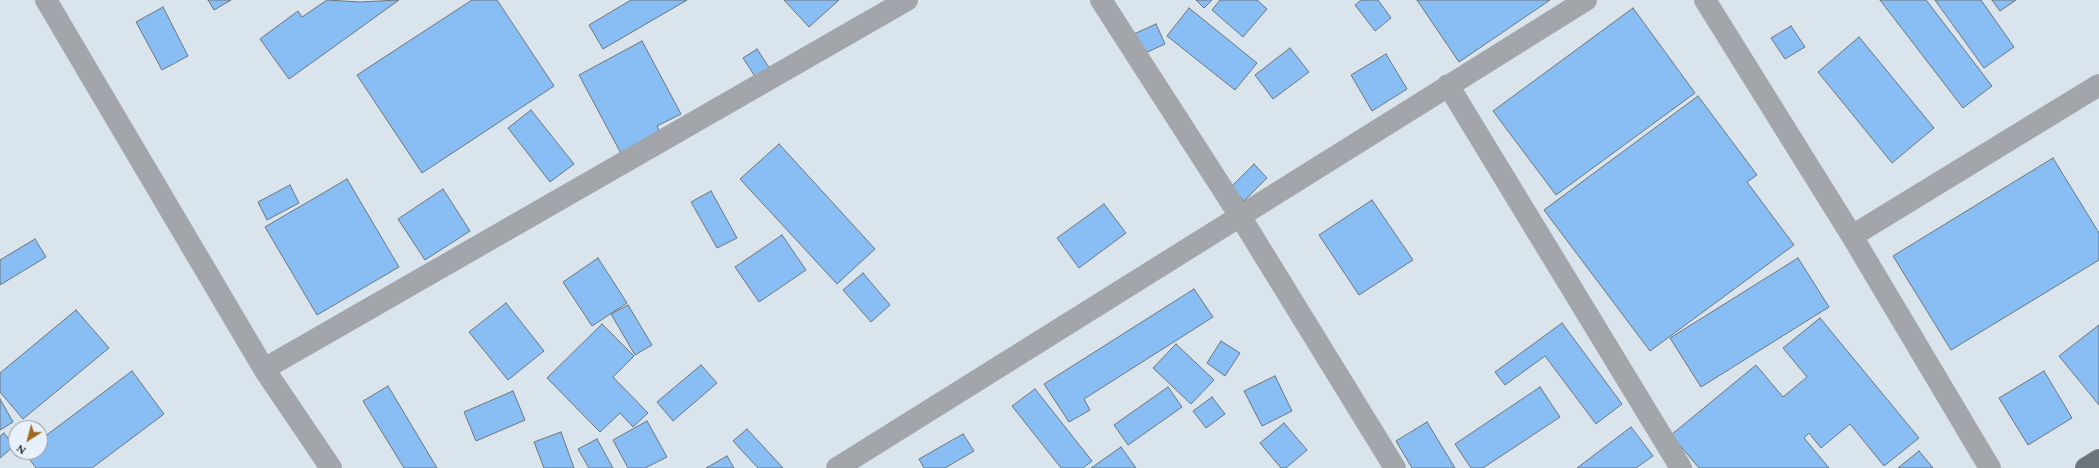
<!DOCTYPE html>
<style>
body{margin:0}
#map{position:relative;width:2099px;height:468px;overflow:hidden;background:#dae4ed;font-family:Spectral,serif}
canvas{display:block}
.north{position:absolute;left:8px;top:420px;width:40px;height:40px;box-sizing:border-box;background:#e7f1fb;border:1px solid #959ca3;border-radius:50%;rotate:216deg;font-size:11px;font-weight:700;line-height:16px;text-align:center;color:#191c20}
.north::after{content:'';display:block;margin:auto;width:14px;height:18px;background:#a06a24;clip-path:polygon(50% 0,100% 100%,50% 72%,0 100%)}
</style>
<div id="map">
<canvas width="2099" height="468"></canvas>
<div class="north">N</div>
</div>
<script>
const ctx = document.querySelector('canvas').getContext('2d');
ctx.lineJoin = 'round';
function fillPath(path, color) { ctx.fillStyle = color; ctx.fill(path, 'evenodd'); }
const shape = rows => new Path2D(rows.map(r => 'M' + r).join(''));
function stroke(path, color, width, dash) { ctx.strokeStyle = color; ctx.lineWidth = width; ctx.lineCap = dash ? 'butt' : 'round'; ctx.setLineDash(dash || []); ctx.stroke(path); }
const building = shape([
 [208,0,231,0,214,10,208,0],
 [327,0,360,2,399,0,289,79,260,39,298,11,302,17,327,0],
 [472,0,497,0,554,86,422,173,357,75,472,0],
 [631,0,687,0,603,49,589,25,631,0],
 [784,0,839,0,809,27,784,0],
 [1196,0,1212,0,1204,8,1196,0],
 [1220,0,1257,0,1267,9,1243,37,1212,10,1220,0],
 [1361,0,1378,0,1391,18,1375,31,1355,5,1361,0],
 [1417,0,1550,0,1459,62,1417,0],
 [1880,0,1926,0,1992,86,1963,108,1880,0],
 [1935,0,1981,0,2014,47,1984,68,1935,0],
 [1992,0,2016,0,2000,11,1992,0],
 [163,7,188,56,162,70,136,22,163,7],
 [1189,8,1257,63,1235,90,1167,36,1189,8],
 [1633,8,1695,93,1556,195,1493,111,1633,8],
 [1156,24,1165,44,1143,54,1134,34,1156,24],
 [1791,26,1805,47,1785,59,1771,38,1791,26],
 [1859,37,1934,128,1892,163,1818,72,1859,37],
 [642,41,681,114,657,126,663,138,624,159,579,75,642,41],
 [1290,48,1309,72,1273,99,1255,75,1290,48],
 [757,49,774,75,760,84,743,58,757,49],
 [1386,54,1407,89,1372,111,1351,75,1386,54],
 [1698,96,1757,175,1747,182,1794,245,1650,351,1544,210,1698,96],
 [531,110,574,164,550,182,508,128,531,110],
 [779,144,875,249,837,284,740,179,779,144],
 [2053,158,2099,233,2099,260,1951,350,1893,256,2053,158],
 [1254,164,1267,178,1244,201,1231,187,1254,164],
 [347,179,399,267,317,315,265,227,347,179],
 [290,185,299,203,267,220,258,202,290,185],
 [443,189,470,231,425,260,398,219,443,189],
 [711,191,737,238,717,248,691,202,711,191],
 [1372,200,1413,260,1359,295,1319,235,1372,200],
 [1104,204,1126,233,1079,268,1057,238,1104,204],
 [782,235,806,270,759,302,735,267,782,235],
 [35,239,46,257,0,285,0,260,35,239],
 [598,258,627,303,592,326,563,282,598,258],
 [1798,258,1829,307,1701,387,1670,338,1798,258],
 [863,273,890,305,871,322,843,290,863,273],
 [1194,289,1213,317,1084,399,1090,410,1069,422,1044,384,1194,289],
 [506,303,544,351,508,380,469,332,506,303],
 [628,305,652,345,635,355,611,314,628,305],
 [76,310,109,348,23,419,0,392,0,373,76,310],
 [1820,318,1919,438,1884,466,1850,424,1821,448,1809,433,1804,438,1829,468,1699,468,1671,435,1756,365,1783,397,1807,377,1783,348,1820,318],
 [1562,323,1622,404,1596,424,1545,356,1505,385,1495,372,1562,323],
 [602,324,634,356,613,377,648,413,633,427,620,413,600,432,547,378,602,324],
 [2099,325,2099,405,2059,356,2099,325],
 [1221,341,1240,353,1225,376,1207,363,1221,341],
 [1176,344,1214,380,1191,404,1153,368,1176,344],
 [701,365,717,383,673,421,657,402,701,365],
 [132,371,164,414,92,468,36,468,24,452,40,452,40,440,132,371],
 [2044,371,2072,418,2028,445,1999,398,2044,371],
 [1275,376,1292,411,1262,426,1244,391,1275,376],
 [388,386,437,468,404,468,363,401,388,386],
 [1168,387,1182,407,1128,445,1114,425,1168,387],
 [1540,387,1560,417,1483,468,1471,468,1455,444,1540,387],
 [1035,389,1092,461,1083,468,1061,468,1012,406,1035,389],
 [513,391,525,420,476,441,464,412,513,391],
 [1212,397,1225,414,1206,428,1193,411,1212,397],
 [0,399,13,422,0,430,0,399],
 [647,421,667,457,645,468,628,468,613,440,647,421],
 [1427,422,1455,468,1412,468,1396,441,1427,422],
 [1284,423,1307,450,1286,468,1281,468,1260,443,1284,423],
 [1631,427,1653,456,1636,468,1577,468,1631,427],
 [747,429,783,468,758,468,733,441,747,429],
 [561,432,574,468,544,468,534,442,561,432],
 [4,433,14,446,0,458,0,436,4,433],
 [963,434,974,451,945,468,924,468,919,459,963,434],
 [597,439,613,468,589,468,578,449,597,439],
 [1121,447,1136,468,1091,468,1121,447],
 [1919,451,1933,468,1898,468,1919,451],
 [727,456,734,468,706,468,727,456]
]);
fillPath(building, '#88bef4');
stroke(building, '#6c757d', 1);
stroke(shape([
 [46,0,264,369,331,468],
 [1101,0,1240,216,1395,468],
 [1705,0,1852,236,1990,468],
 [1448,85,1681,468],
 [1852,236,2099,85],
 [264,369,907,0],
 [837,468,1586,0]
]), '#a2a6aa', 22);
stroke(shape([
 [2086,468,2099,460]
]), '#6d747b', 22);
</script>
